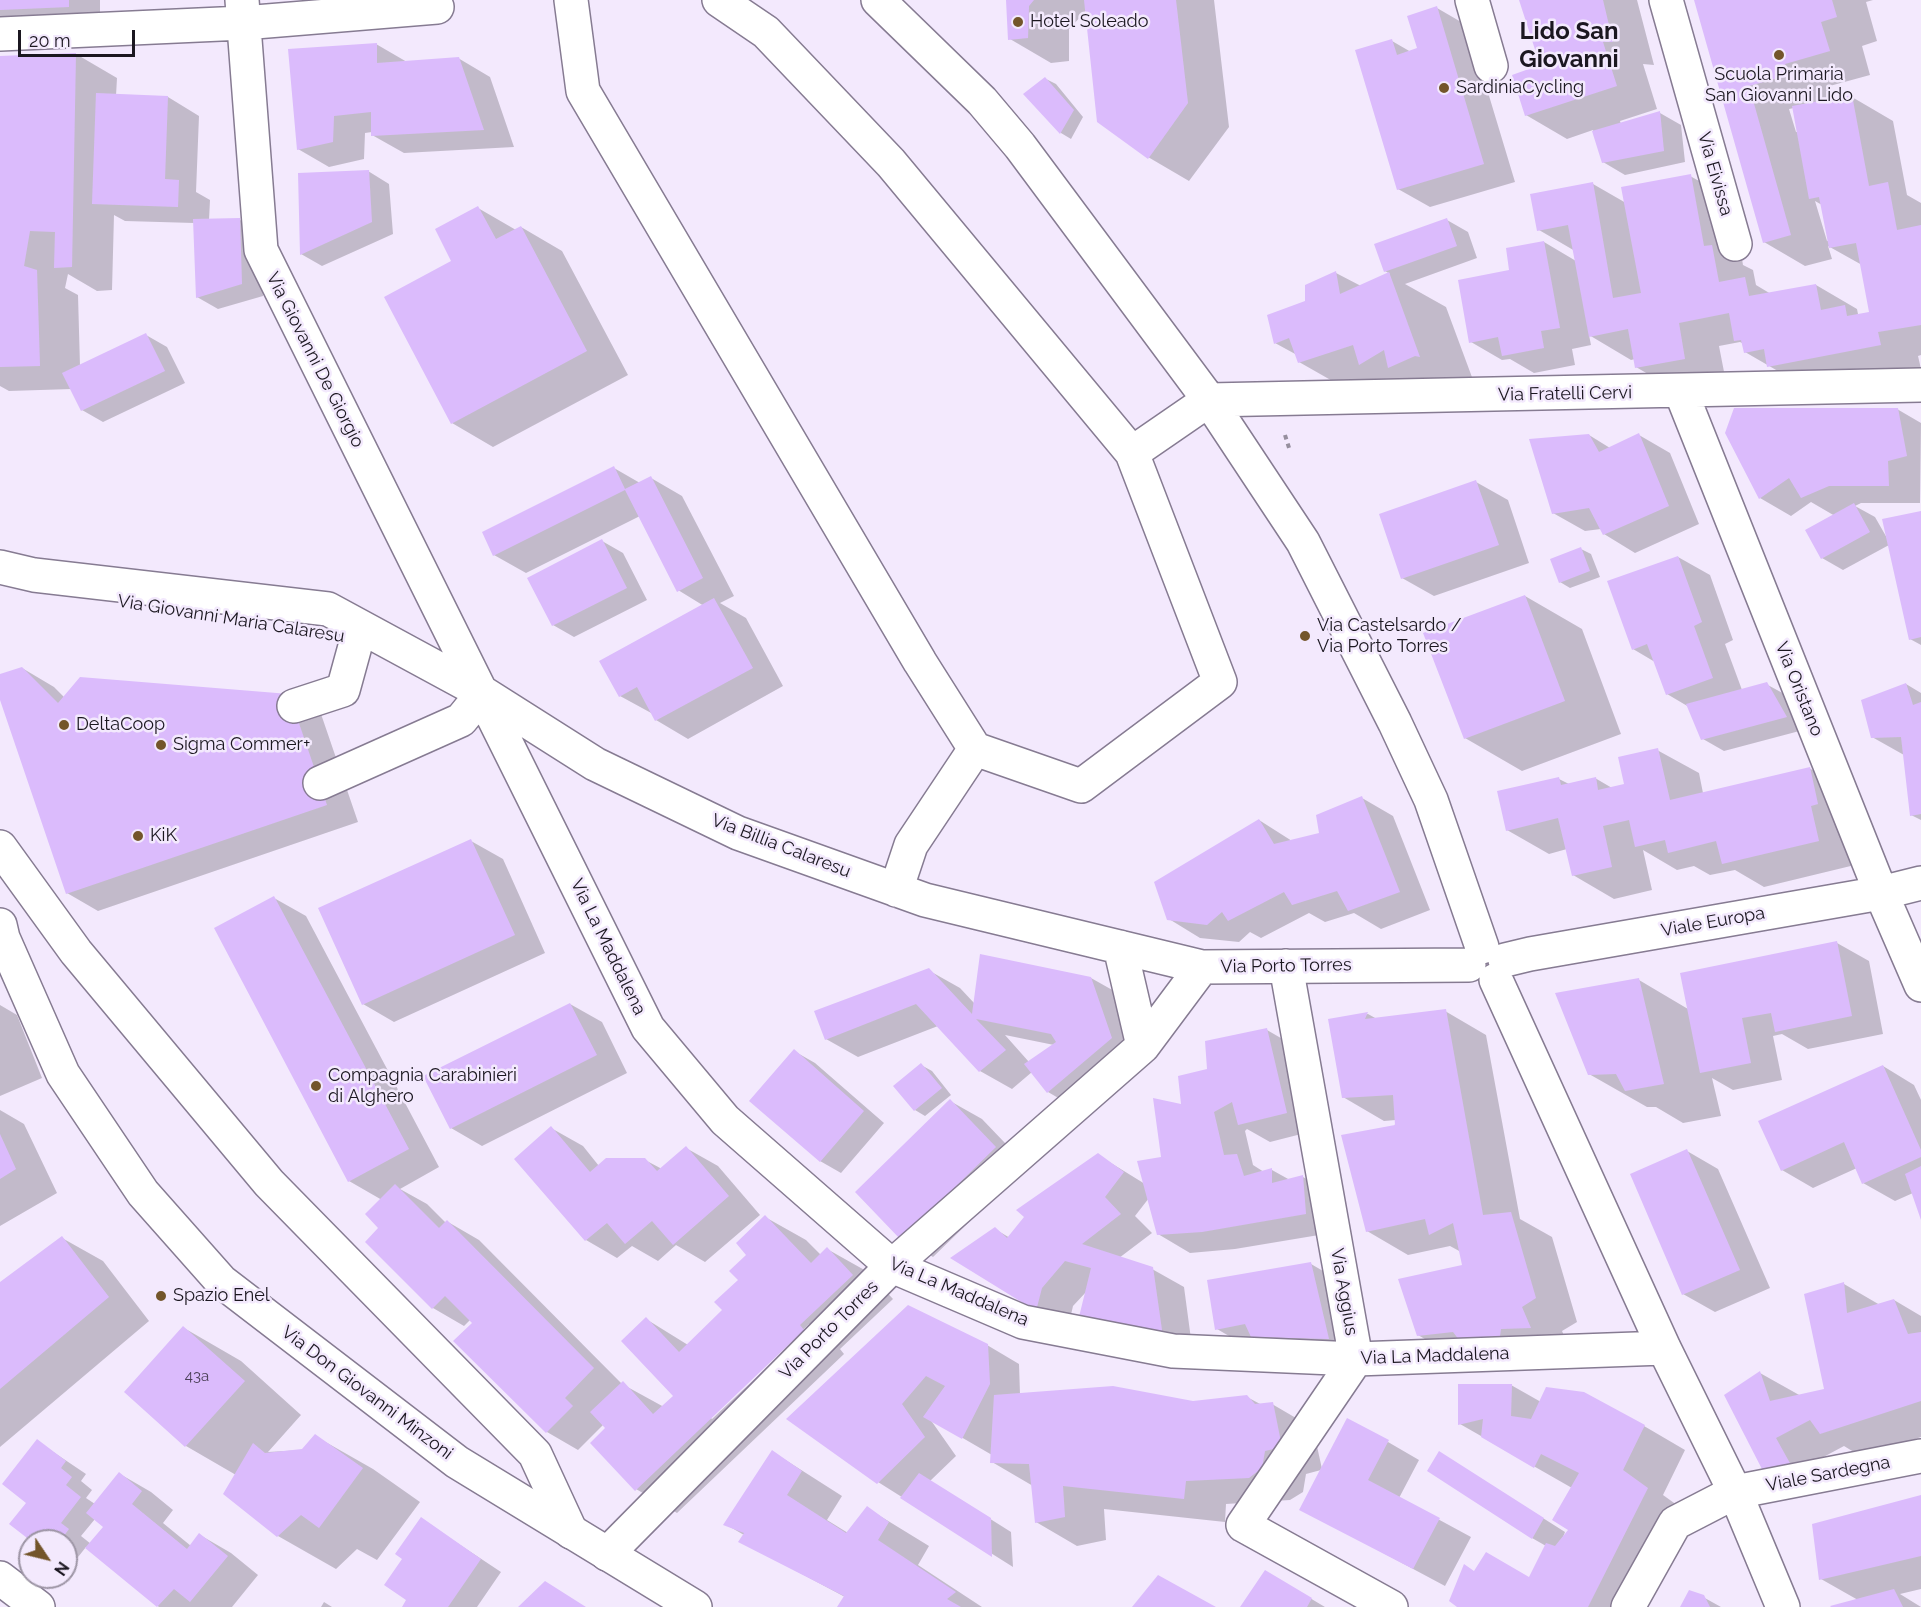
<!DOCTYPE html>
<style>
body{margin:0}
#map{position:relative;width:1921px;height:1607px;overflow:hidden;background:#f3e9fd;font-family:Raleway,sans-serif}
canvas{display:block}
.north{position:absolute;left:18px;top:1529px;width:60px;height:60px;box-sizing:border-box;background:#f3e9fd;border:2px solid #9d95a5;border-radius:50%;rotate:125deg;font-size:16px;font-weight:700;line-height:24px;text-align:center;color:#1b1720}
.north::after{content:'';display:block;margin:auto;width:21px;height:27px;background:#73552a;clip-path:polygon(50% 0,100% 100%,50% 72%,0 100%)}
.scale{position:absolute;left:18px;top:30px;width:117px;height:27px;box-sizing:border-box;border:3px solid #1b1720;border-top:0;padding-left:8px;font-size:18px;line-height:21px;white-space:nowrap;color:#1b1720;-webkit-text-stroke:4px #f3e9fd;paint-order:stroke}
</style>
<div id="map">
<canvas width="1921" height="1607"></canvas>
<div class="north">N</div>
<div class="scale">20 m</div>
</div>
<script>
const ctx = document.querySelector('canvas').getContext('2d');
ctx.lineJoin = 'round';
function fillPath(path, color) { ctx.fillStyle = color; ctx.fill(path, 'evenodd'); }
const shape = rows => new Path2D(rows.map(r => 'M' + r).join(''));
function stroke(path, color, width, dash) { ctx.strokeStyle = color; ctx.lineWidth = width; ctx.lineCap = dash ? 'butt' : 'round'; ctx.setLineDash(dash || []); ctx.stroke(path); }
function label(font, color, halo, rows, align = 'center') {
  ctx.font = font + ' Raleway,sans-serif'; ctx.lineWidth = 5; ctx.setLineDash([]); ctx.textBaseline = 'middle'; ctx.strokeStyle = halo; ctx.fillStyle = color; for (const [text, x, y, turn = 0] of rows) {
    ctx.save(); ctx.translate(x, y); ctx.rotate((+turn || 0) * Math.PI / 180); ctx.textAlign = isNaN(turn) ? turn : align; if (halo) ctx.strokeText(text, 0, 0); ctx.fillText(text, 0, 0); ctx.restore();
  }
}
fillPath(shape([
 [0,0,100,0,100,24,0,29],
 [1008,0,1214,0,1229,127,1189,181,1148,157,1086,11,1069,29,1069,61,1051,63,1010,39],
 [1520,0,1637,0,1654,65,1643,64,1657,109,1620,121,1621,124,1660,113,1681,125,1685,162,1625,175,1603,162,1593,130,1567,139,1526,115,1542,66],
 [1696,0,1873,0,1866,2,1877,41,1862,46,1870,75,1826,87,1830,101,1852,97,1893,121,1907,195,1921,203,1921,355,1918,356,1921,369,1809,389,1745,352,1744,344,1740,342,1719,346,1726,382,1677,391,1636,367,1635,359,1631,360,1589,335,1591,345,1572,349,1575,365,1534,373,1510,359,1502,360,1471,342,1511,271,1544,242,1576,261,1575,251,1539,230,1593,184,1626,203,1690,176,1732,199,1743,265,1753,270,1756,285,1771,294,1816,285,1857,309,1858,314,1871,314,1862,265,1828,246,1832,259,1805,266,1764,242],
 [1794,108,1798,132,1796,132,1789,109],
 [1815,201,1822,205,1829,240,1827,241],
 [1437,8,1468,26,1515,182,1430,207,1398,189,1392,41,1411,52,1419,49],
 [376,44,407,62,458,58,490,77,514,147,404,153,372,135,372,132,365,133,364,159,329,167,298,149],
 [76,54,117,78,116,96,168,97,199,116,196,192,210,200,209,220,240,220,261,232,263,296,218,309,197,297,194,223,125,221,114,215,112,290,97,291,68,274,65,288,78,295,80,366,146,335,167,347,185,383,103,422,82,410,72,389,9,391,0,386,0,57],
 [1046,79,1056,84,1083,117,1071,139,1061,133,1025,94],
 [368,171,389,184,393,234,322,266,301,254],
 [478,208,516,230,521,227,562,251,628,375,493,447,452,423,453,262],
 [1447,220,1468,232,1477,258,1405,284,1446,307,1476,388,1357,395,1299,362,1297,355,1275,343,1307,302,1306,286,1336,273,1361,286,1390,274,1385,271],
 [1897,409,1921,423,1920,503,1861,503,1855,506,1875,517,1887,538,1921,513,1921,645,1910,639,1889,545,1843,570,1822,558,1835,516,1811,502,1791,516,1760,498,1727,432],
 [1589,435,1610,448,1639,435,1670,453,1699,524,1635,553,1604,534,1601,529,1585,531,1553,513],
 [614,468,640,483,651,478,682,496,734,596,720,603,746,618,783,686,688,739,656,720,653,714,620,696,704,606,678,590,640,516,526,573,494,555],
 [1476,482,1508,500,1529,563,1434,596,1402,578],
 [602,541,623,553,647,600,574,637,553,625],
 [1581,549,1591,554,1600,577,1570,588,1560,582],
 [1678,557,1710,575,1733,640,1725,644,1742,690,1766,684,1788,696,1807,729,1724,751,1703,739,1689,707,1667,694,1655,662,1633,649],
 [1525,596,1582,629,1621,734,1522,771,1465,738],
 [22,668,54,687,65,698,321,714,358,822,98,911,67,893,0,696,0,676],
 [1906,684,1921,693,1921,820,1911,815,1904,755,1872,737],
 [1657,750,1699,773,1703,793,1809,768,1851,792,1859,864,1764,887,1735,870,1710,875,1694,866,1677,870,1643,850,1652,890,1614,899,1573,875,1567,849,1549,854,1507,830,1559,779,1569,784,1595,778,1612,788,1626,785],
 [1362,798,1393,816,1430,910,1381,929,1354,913,1325,922,1309,913,1261,938,1250,932,1239,942,1200,938,1169,919,1259,820,1292,841,1321,834],
 [471,841,503,859,545,953,394,1022,363,1004],
 [274,898,306,916,439,1167,400,1189,427,1204,446,1223,448,1222,479,1240,622,1384,664,1407,675,1396,646,1319,688,1345,724,1310,740,1280,765,1217,806,1240,821,1255,827,1249,868,1272,893,1299,840,1349,844,1354,677,1513,636,1489,604,1424,578,1450,547,1432,474,1323,471,1319,464,1326,433,1308,381,1228,382,1200,349,1181],
 [809,1324,811,1326,712,1419,710,1417],
 [1837,943,1869,961,1883,1034,1808,1049,1782,1034,1773,1036,1782,1080,1733,1090,1712,1078,1721,1116,1683,1123,1656,1107,1647,1107,1589,1074,1639,980,1688,1009],
 [928,970,960,988,975,1004,1091,978,1123,996,1143,1056,1079,1110,1048,1092,1032,1072,1012,1089,980,1071,938,1026,858,1057,826,1039],
 [1005,1035,1054,1045,1029,1062],
 [570,1004,602,1022,627,1073,482,1146,451,1128],
 [0,1005,17,1015,42,1078,0,1096],
 [1445,1011,1486,1035,1520,1219,1552,1237,1577,1322,1562,1331,1571,1351,1459,1359,1418,1335,1464,1266,1461,1252,1450,1246,1408,1255,1367,1231,1396,1120,1384,1121,1343,1097,1330,1021,1368,1014,1377,1019],
 [1267,1030,1298,1048,1317,1130,1270,1142,1247,1129,1245,1131,1253,1165,1264,1172,1272,1170,1290,1180,1303,1177,1334,1195,1337,1232,1235,1249,1190,1253,1158,1234,1149,1198,1135,1216,1152,1233,1119,1258,1152,1269,1184,1287,1193,1354,1087,1291,1073,1306,1068,1328,1037,1310,995,1229,1010,1238,1098,1155,1145,1184,1163,1158,1183,1106,1209,1070],
 [794,1051,815,1063,884,1123,841,1173,820,1161],
 [921,1065,932,1071,951,1095,925,1116,915,1110],
 [1883,1066,1914,1085,1921,1100,1921,1217,1913,1193,1895,1201,1863,1183,1857,1168,1813,1188,1782,1170],
 [950,1101,982,1119,1027,1166,933,1257,902,1238],
 [0,1110,24,1124,57,1193,0,1226],
 [551,1128,583,1146,599,1166,645,1160,662,1169,686,1148,718,1166,760,1215,705,1262,676,1245,658,1261,632,1246,617,1258,586,1240],
 [1687,1151,1718,1169,1770,1288,1715,1312,1683,1294],
 [62,1238,103,1261,149,1321,0,1447,0,1284],
 [1311,1264,1342,1282,1360,1356,1248,1347,1217,1329],
 [1844,1284,1880,1305,1894,1300,1921,1316,1921,1437,1862,1457,1844,1446,1816,1461,1831,1488,1807,1495,1766,1472,1760,1373,1801,1396,1825,1391],
 [184,1328,241,1361,301,1415,268,1452,302,1450,315,1436,373,1469,420,1502,377,1560,357,1549,336,1569,278,1536,225,1494,236,1475,186,1446,126,1392],
 [987,1345,1019,1364,1020,1394,1193,1402,1247,1397,1262,1405,1272,1404,1313,1428,1322,1469,1388,1442,1419,1460,1399,1498,1471,1537,1445,1586,1301,1509,1321,1470,1306,1474,1303,1492,1290,1500,1226,1504,1225,1522,1104,1509,1106,1540,1077,1546,1036,1522,1033,1486,992,1462,992,1455,930,1419,956,1456,930,1481,1011,1532,1013,1567,878,1482,788,1418],
 [1511,1385,1541,1402,1644,1426,1685,1450,1663,1495,1688,1513,1641,1607,1460,1607,1475,1572,1530,1579,1546,1546,1532,1538,1440,1453,1565,1532,1562,1540,1570,1530,1572,1488,1460,1424],
 [37,1441,86,1474,81,1481,92,1490,86,1498,95,1504,120,1474,151,1492,173,1510,163,1523,191,1546,200,1535,231,1553,258,1575,232,1607,159,1607,86,1547,71,1566,66,1563,66,1541,34,1541,28,1502],
 [95,1519,105,1527,91,1544,81,1536],
 [773,1452,842,1496,827,1520,848,1533,867,1508,929,1546,918,1565,982,1607,839,1607,845,1597,740,1541,744,1535,725,1524],
 [1921,1496,1921,1589,1900,1594,1921,1607,1834,1607,1858,1600,1821,1579],
 [421,1519,501,1572,477,1607,403,1607,408,1600,404,1559],
 [1266,1572,1325,1607,1242,1607],
 [1703,1597,1721,1607,1681,1607],
 [324,1602,332,1607,321,1607]
]), '#0003');
fillPath(shape([
 [0,0,69,0,69,7,0,10],
 [1006,0,1034,0,1029,6,1028,38,1008,40],
 [1084,0,1176,0,1188,103,1148,159,1097,122],
 [1519,0,1603,0,1613,42,1603,42,1617,86,1525,116,1512,75,1540,65],
 [1694,0,1832,0,1837,17,1821,22,1830,51,1785,64,1789,75,1749,86,1791,235,1763,243],
 [1437,6,1484,164,1397,190,1355,50,1392,39,1397,55,1417,48,1407,16],
 [377,43,377,63,459,57,484,130,371,136,371,112,334,116,333,142,297,150,288,49],
 [76,53,72,267,54,268,55,232,30,231,24,266,37,270,40,366,0,367,0,56],
 [1045,77,1074,110,1060,134,1023,94],
 [96,93,168,96,165,179,179,180,178,207,92,204],
 [1852,95,1869,186,1888,182,1897,230,1921,225,1921,325,1878,332,1881,345,1767,367,1764,349,1744,353,1741,340,1734,341,1729,313,1679,323,1685,359,1635,368,1628,329,1589,337,1568,225,1537,231,1530,194,1593,182,1613,298,1641,293,1621,187,1691,174,1704,246,1712,245,1719,282,1745,277,1749,296,1816,284,1821,310,1845,305,1847,316,1869,312,1856,243,1829,248,1819,197,1809,199,1792,106],
 [1660,111,1664,151,1602,163,1592,131],
 [369,170,372,222,300,255,298,173],
 [478,206,496,239,521,226,587,351,451,424,384,297,451,261,435,229],
 [240,218,242,284,196,298,193,219],
 [1447,218,1457,246,1384,272,1374,244],
 [1544,241,1560,328,1541,331,1544,348,1502,356,1498,337,1469,343,1458,280,1509,270,1506,248],
 [1336,271,1340,294,1389,272,1420,357,1415,356,1388,368,1384,350,1359,365,1353,345,1298,363,1289,338,1274,344,1267,315,1305,301,1305,285],
 [146,333,165,371,81,411,62,373],
 [1734,408,1898,408,1907,456,1888,461,1889,486,1829,486,1801,498,1789,478,1759,499,1725,433],
 [1639,433,1669,506,1603,535,1589,508,1552,514,1529,439,1589,434,1599,452],
 [614,466,625,489,651,476,703,578,677,592,625,490,493,556,482,532],
 [1476,480,1499,545,1401,579,1379,514],
 [1854,503,1870,532,1821,559,1805,530],
 [1921,511,1921,637,1909,640,1882,519],
 [602,539,627,588,552,626,527,578],
 [1581,547,1590,571,1559,583,1550,559],
 [1678,556,1702,622,1694,626,1713,678,1666,695,1647,644,1632,650,1607,581],
 [1525,595,1565,701,1464,739,1423,633],
 [714,598,753,668,655,721,637,687,619,697,599,661],
 [22,667,58,703,80,677,289,694,327,805,66,894,0,700,0,674],
 [1767,682,1787,717,1701,740,1686,704],
 [1906,683,1913,705,1921,702,1921,814,1910,816,1901,737,1871,738,1861,700],
 [1658,748,1670,800,1810,767,1818,804,1811,806,1819,841,1722,864,1716,841,1668,853,1665,840,1635,847,1629,820,1603,826,1612,867,1572,876,1558,818,1506,831,1497,791,1559,777,1561,785,1596,777,1598,790,1624,784,1618,757],
 [1362,796,1400,892,1348,911,1337,891,1292,905,1284,892,1228,921,1222,912,1207,925,1167,920,1154,882,1259,819,1274,844,1319,833,1316,815],
 [471,839,515,935,362,1005,318,908],
 [274,896,409,1149,348,1182,214,928],
 [1837,941,1852,1016,1775,1032,1771,1013,1742,1018,1751,1063,1700,1073,1680,973],
 [980,954,1091,977,1112,1038,1047,1093,1024,1064,1056,1042,1051,1034,976,1019,1006,1050,979,1072,916,1004,825,1040,814,1011,929,968,972,1014],
 [1639,978,1664,1084,1625,1091,1616,1074,1588,1075,1555,993],
 [570,1003,597,1055,450,1129,423,1076],
 [1446,1009,1483,1215,1511,1212,1536,1298,1522,1307,1531,1328,1501,1329,1499,1343,1463,1345,1453,1332,1417,1336,1398,1279,1462,1265,1453,1223,1429,1235,1425,1219,1366,1232,1341,1135,1395,1125,1393,1095,1342,1098,1328,1019,1368,1012,1365,1019],
 [1267,1028,1287,1113,1238,1125,1232,1102,1214,1112,1224,1155,1237,1154,1244,1176,1272,1168,1272,1183,1303,1175,1306,1214,1202,1232,1157,1235,1137,1161,1161,1157,1153,1098,1181,1104,1178,1076,1207,1069,1205,1041],
 [794,1049,864,1111,820,1162,749,1101],
 [921,1063,942,1088,914,1111,893,1086],
 [1883,1065,1921,1150,1921,1157,1862,1184,1844,1142,1781,1171,1758,1121],
 [950,1099,996,1147,901,1240,855,1192],
 [551,1126,590,1172,606,1158,645,1158,657,1171,686,1146,729,1196,673,1245,652,1221,625,1244,607,1223,585,1241,514,1159],
 [0,1134,16,1169,0,1179],
 [1687,1149,1740,1270,1682,1295,1630,1174],
 [1098,1153,1124,1172,1105,1197,1121,1214,1082,1244,1153,1267,1163,1337,1078,1321,1091,1268,1065,1261,1042,1288,1036,1311,950,1258,995,1227,1007,1238,1024,1217,1016,1210],
 [1921,1166,1921,1220,1905,1174],
 [395,1184,439,1228,447,1220,594,1368,565,1398,573,1406,546,1433,453,1341,472,1323,445,1296,432,1309,365,1242,378,1228,365,1214],
 [765,1215,811,1263,827,1247,853,1275,800,1325,804,1330,635,1491,590,1443,605,1428,590,1412,623,1381,653,1414,673,1396,621,1341,646,1317,679,1352,722,1310,714,1302,738,1280,729,1271,746,1255,736,1243],
 [62,1236,109,1297,0,1389,0,1282],
 [1311,1262,1329,1339,1251,1337,1245,1324,1215,1330,1207,1280],
 [1844,1282,1847,1313,1894,1299,1908,1334,1921,1332,1921,1401,1820,1434,1810,1420,1776,1438,1791,1465,1764,1473,1724,1395,1760,1371,1770,1401,1824,1389,1804,1294],
 [908,1305,988,1344,990,1384,962,1439,923,1417,945,1386,926,1376,902,1404,925,1437,877,1484,786,1419],
 [183,1326,245,1381,185,1447,124,1392],
 [1458,1384,1512,1384,1511,1416,1531,1419,1546,1387,1584,1392,1645,1425,1623,1470,1648,1488,1588,1607,1457,1607,1449,1601,1464,1564,1474,1571,1486,1552,1529,1577,1546,1543,1555,1546,1568,1530,1552,1520,1579,1473,1541,1454,1534,1468,1481,1437,1483,1419,1458,1425],
 [1113,1386,1193,1401,1247,1395,1255,1404,1273,1402,1282,1447,1265,1451,1262,1468,1249,1478,1186,1481,1184,1499,1063,1486,1065,1517,1035,1523,1029,1464,990,1463,994,1395],
 [1347,1418,1389,1440,1368,1480,1440,1518,1413,1569,1299,1510],
 [315,1434,363,1468,319,1528,301,1515,277,1537,223,1494,253,1443,265,1453,302,1449],
 [37,1439,66,1461,61,1468,72,1477,66,1485,81,1497,61,1523,69,1529,60,1541,31,1541,9,1524,26,1503,2,1484],
 [772,1450,802,1471,787,1495,846,1533,867,1506,889,1522,878,1540,956,1592,947,1599,961,1607,837,1607,844,1596,738,1542,744,1533,723,1525],
 [1439,1451,1544,1518,1532,1539,1427,1471],
 [119,1472,142,1491,132,1504,187,1549,199,1533,228,1556,190,1602,174,1589,157,1607,85,1548,103,1527,86,1513],
 [919,1473,991,1518,992,1557,900,1498],
 [1921,1495,1921,1556,1819,1580,1812,1524],
 [421,1517,481,1559,448,1607,402,1607,406,1600,384,1585,402,1559,395,1554],
 [1265,1570,1312,1598,1307,1607,1240,1607],
 [1158,1575,1216,1607,1132,1607],
 [545,1581,586,1607,518,1607],
 [1894,1589,1903,1607,1831,1607,1830,1606],
 [1689,1590,1704,1595,1710,1607,1680,1607]
]), '#dbbbfc');
const minor = shape([
 [242,0,261,250,648,1028,725,1120,892,1266,1023,1322,1173,1351,1356,1359,1664,1348],
 [571,0,583,91,920,662,975,749,1081,786,1220,682,1132,453,891,163,766,32,719,0],
 [878,0,982,101,1020,146,1209,400,1303,542,1395,723,1431,800,1482,947],
 [1472,0,1491,66],
 [1666,0,1735,244],
 [0,34,243,23,437,7],
 [1681,392,1881,893,1921,985],
 [1209,400,1921,385],
 [1132,453,1209,400],
 [0,567,34,575,328,609,483,693,595,764,738,833,925,900,1202,967,1469,965],
 [294,706,343,690,357,639],
 [320,783,461,720,483,693],
 [0,847,76,952,269,1183,535,1454,571,1532],
 [896,890,911,845,975,749],
 [1120,947,1143,1046],
 [1505,960,1530,954,1881,893,1921,883],
 [1286,966,1356,1359,1243,1525,1391,1607],
 [1496,980,1664,1348,1735,1492,1783,1607],
 [607,1554,892,1266,1143,1046,1202,967],
 [0,1578,38,1607],
 [1628,1607,1675,1523,1735,1492,1921,1456]
]);
const major = shape([
 [0,925,3,938,63,1074,143,1193,221,1281,457,1462,695,1607]
]);
stroke(minor, '#867b92', 36);
stroke(major, '#867b92', 36);
stroke(shape([
 [1285,435,1290,451]
]), '#968f9e', 4, [4.5, 4.5]);
stroke(minor, '#fff', 33);
stroke(major, '#fff', 33);
for (const [x, y, r, color] of [
 [1018,22,6,"#73552a"],
 [1779,55,6,"#73552a"],
 [1444,88,6,"#73552a"],
 [1305,636,6,"#73552a"],
 [64,725,6,"#73552a"],
 [161,745,6,"#73552a"],
 [138,836,6,"#73552a"],
 [316,1086,6,"#73552a"],
 [161,1296,6,"#73552a"]
]) { const dot = new Path2D(); dot.arc(x, y, r, 0, 2 * Math.PI); ctx.fillStyle = color; ctx.fill(dot); stroke(dot, '#f3e9fd', 2); }
label('15px', '#4b4057', null, [
 ["43a",197,1376]
]);
label('18px', '#1b1720', '#f3e9fd', [
 ["Hotel Soleado",1030,22],
 ["Scuola Primaria",1779,75,"center"],
 ["San Giovanni Lido",1779,96,"center"],
 ["SardiniaCycling",1456,88],
 ["Via Castelsardo /",1317,626],
 ["Via Porto Torres",1317,647],
 ["DeltaCoop",76,725],
 ["Sigma Commer+",173,745],
 ["KiK",150,836],
 ["Compagnia Carabinieri",328,1076],
 ["di Alghero",328,1097],
 ["Spazio Enel",173,1296]
], 'left');
label('18px', '#1b1720', '#f3e9fd', [
 ["Via Eivissa",1715,174,74],
 ["Via Giovanni De Giorgio",315,360,63],
 ["Via Fratelli Cervi",1565,394,-1],
 ["Via Giovanni Maria Calaresu",231,619,9],
 ["Via Oristano",1799,689,68],
 ["Via Billia Calaresu",781,846,21],
 ["Viale Europa",1713,922,-10],
 ["Via La Maddalena",608,947,64],
 ["Via Porto Torres",1286,966,-1],
 ["Via La Maddalena",959,1292,23],
 ["Via Aggius",1344,1292,80],
 ["Via Porto Torres",829,1330,-45],
 ["Via La Maddalena",1435,1356,-2],
 ["Via Don Giovanni Minzoni",367,1393,37],
 ["Viale Sardegna",1828,1474,-11]
]);
label('bold 24px', '#1b1720', '#f3e9fd', [
 ["Lido San",1569,32],
 ["Giovanni",1569,60]
]);
</script>
